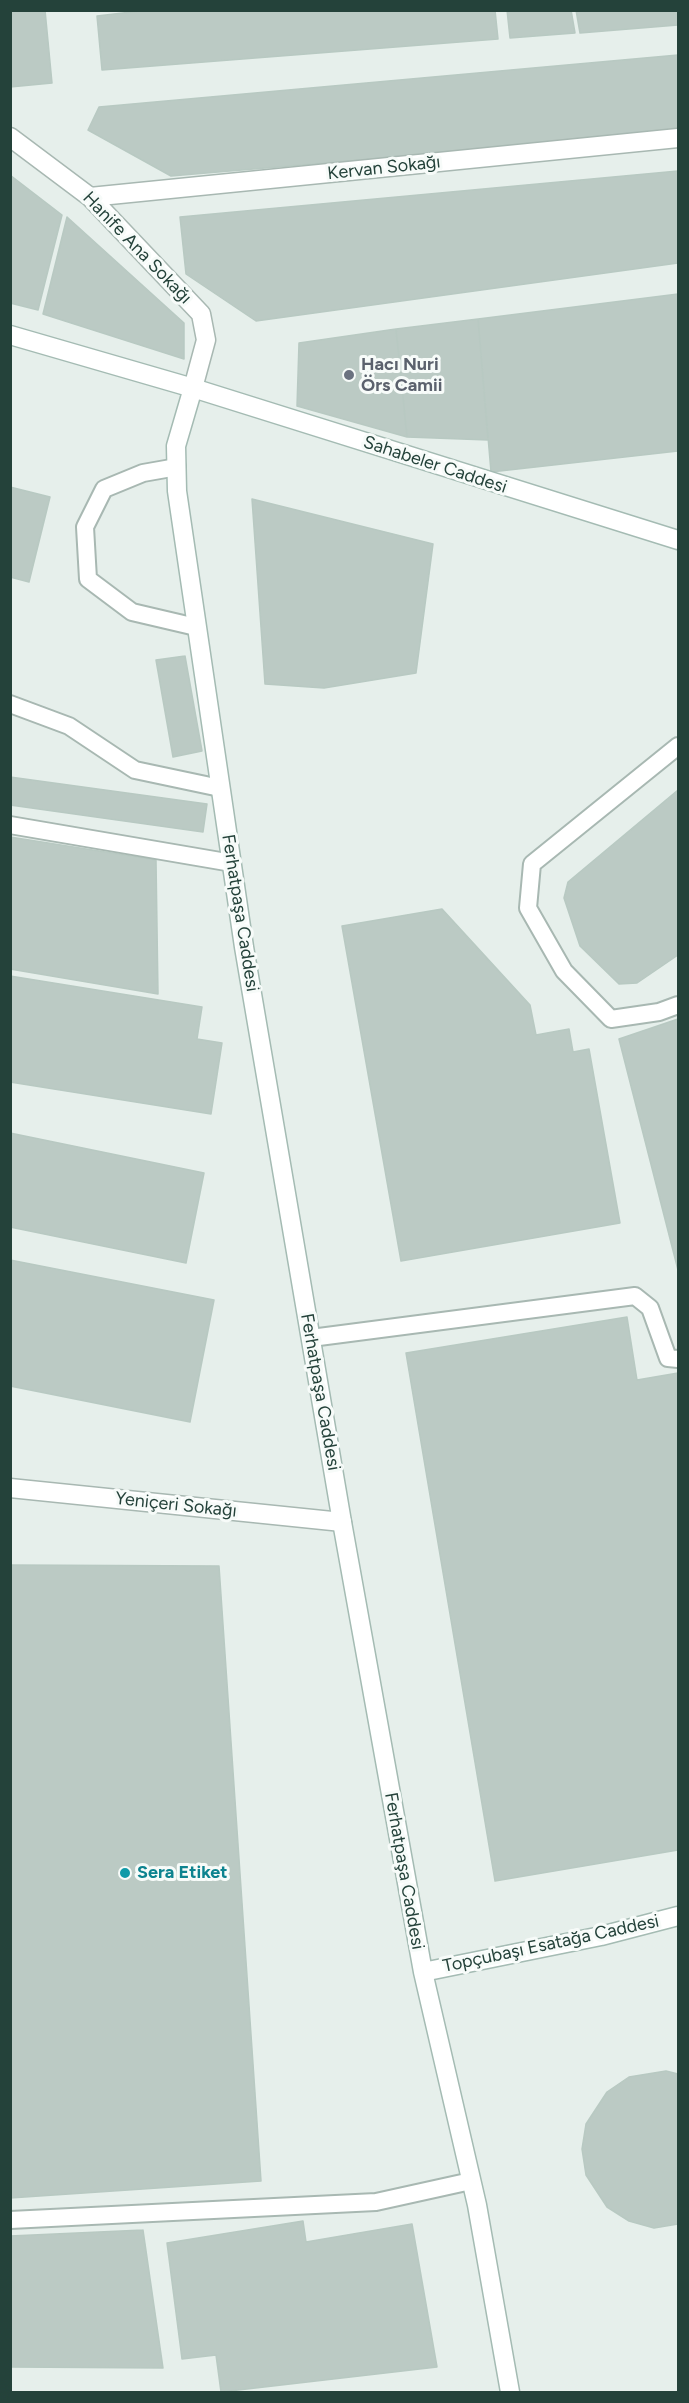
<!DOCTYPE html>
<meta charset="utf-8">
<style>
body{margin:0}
#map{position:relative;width:689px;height:2403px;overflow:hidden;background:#e6efeb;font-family:Figtree,sans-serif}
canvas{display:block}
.frame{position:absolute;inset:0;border:12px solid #24423a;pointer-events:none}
</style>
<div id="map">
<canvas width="689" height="2403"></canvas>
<div class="frame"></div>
</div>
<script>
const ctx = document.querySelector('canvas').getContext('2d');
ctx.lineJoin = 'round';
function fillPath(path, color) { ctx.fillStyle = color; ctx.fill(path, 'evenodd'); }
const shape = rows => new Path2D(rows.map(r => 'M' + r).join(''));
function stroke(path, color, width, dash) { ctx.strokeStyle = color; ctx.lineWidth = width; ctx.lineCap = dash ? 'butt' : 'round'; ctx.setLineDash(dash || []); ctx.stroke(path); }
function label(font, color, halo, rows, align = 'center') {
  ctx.font = font + ' Figtree,sans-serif'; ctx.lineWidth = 6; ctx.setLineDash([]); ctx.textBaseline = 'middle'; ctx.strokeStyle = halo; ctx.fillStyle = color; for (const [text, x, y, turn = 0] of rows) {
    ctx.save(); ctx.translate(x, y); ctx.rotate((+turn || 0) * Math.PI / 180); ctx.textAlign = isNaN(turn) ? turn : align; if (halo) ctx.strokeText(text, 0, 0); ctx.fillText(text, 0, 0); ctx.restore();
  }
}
const building = shape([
 [10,10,45,10,52,83,10,87,10,10],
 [148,10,495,10,498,39,102,70,97,16,148,10],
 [507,10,571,10,575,33,510,38,507,10],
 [576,10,678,10,678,25,580,33,576,10],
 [678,55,678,133,171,176,88,130,99,107,678,55],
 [678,171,678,263,256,321,186,274,180,217,678,171],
 [10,175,62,215,38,310,10,303,10,175],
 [67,217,184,323,184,359,43,314,67,217],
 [678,294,678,451,491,472,478,319,678,294],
 [478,319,488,440,407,437,396,329,478,319],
 [396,329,407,437,297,406,299,343,396,329],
 [10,487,50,497,29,582,10,577,10,487],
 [252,499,433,544,416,673,324,688,265,684,252,499],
 [185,656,202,751,173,757,156,660,185,656],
 [10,777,207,804,203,832,10,805,10,777],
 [678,790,678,955,637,983,619,984,580,946,564,898,568,882,678,790],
 [10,837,156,860,158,994,10,969,10,837],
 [442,909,530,1005,536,1035,569,1029,573,1052,589,1049,620,1223,401,1261,342,926,442,909],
 [10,976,202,1007,197,1039,222,1043,211,1114,10,1082,10,976],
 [678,1019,678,1270,619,1039,678,1019],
 [10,1133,204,1173,186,1263,10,1227,10,1133],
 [10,1260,214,1300,190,1422,10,1386,10,1260],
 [627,1317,637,1380,678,1373,678,1850,495,1881,406,1353,627,1317],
 [10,1565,219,1566,261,2181,10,2198,10,1565],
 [666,2071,678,2074,678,2224,654,2228,629,2221,607,2207,586,2175,582,2149,586,2124,607,2092,629,2077,666,2071],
 [303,2221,306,2242,412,2224,437,2367,221,2392,216,2355,182,2359,167,2243,303,2221],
 [143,2230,163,2368,10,2367,10,2236,143,2230]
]);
fillPath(building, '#bbcac4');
stroke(building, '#b8c9c2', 1.5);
const lane = shape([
 [177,467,143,473,104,489,85,527,88,579,132,612,196,627],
 [10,704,69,726,135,770,220,788],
 [678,746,532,864,528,908,564,971,611,1019,659,1012,678,1005],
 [10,825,232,863],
 [311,1338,635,1296,650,1308,668,1358,678,1359],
 [10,2220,376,2202,471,2181]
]);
const street = shape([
 [10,137,90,197,201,314,206,340,193,388],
 [90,197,678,138],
 [10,1488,342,1522]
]);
const secondary = shape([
 [10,335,193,388,678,540],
 [193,388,176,446,177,491,244,947,342,1522,423,1972,477,2205,510,2392],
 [423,1972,601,1936,678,1916]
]);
stroke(lane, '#a8b8b2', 20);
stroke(street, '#a8b8b2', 21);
stroke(secondary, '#a4bbb3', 21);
stroke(lane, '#fff', 16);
stroke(street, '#fff', 18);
stroke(secondary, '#fff', 18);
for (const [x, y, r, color] of [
 [349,375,6,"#6b7280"],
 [125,1873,6,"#0f9aa8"]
]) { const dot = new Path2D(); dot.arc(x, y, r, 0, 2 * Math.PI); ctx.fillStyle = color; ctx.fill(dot); stroke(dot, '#f7fbf9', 2); }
label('18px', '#24423a', '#f7fbf9', [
 ["Kervan Sokağı",384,168,-6],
 ["Hanife Ana Sokağı",137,248,46],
 ["Sahabeler Caddesi",435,465,18],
 ["Ferhatpaşa Caddesi",240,913,81],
 ["Ferhatpaşa Caddesi",320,1392,80],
 ["Yeniçeri Sokağı",176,1505,6],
 ["Ferhatpaşa Caddesi",404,1871,80],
 ["Topçubaşı Esatağa Caddesi",551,1944,-12]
]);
label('bold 18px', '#5b616d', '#f7fbf9', [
 ["Hacı Nuri",361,365],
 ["Örs Camii",361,386]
], 'left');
label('bold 18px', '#0d838f', '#f7fbf9', [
 ["Sera Etiket",137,1873]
], 'left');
</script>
